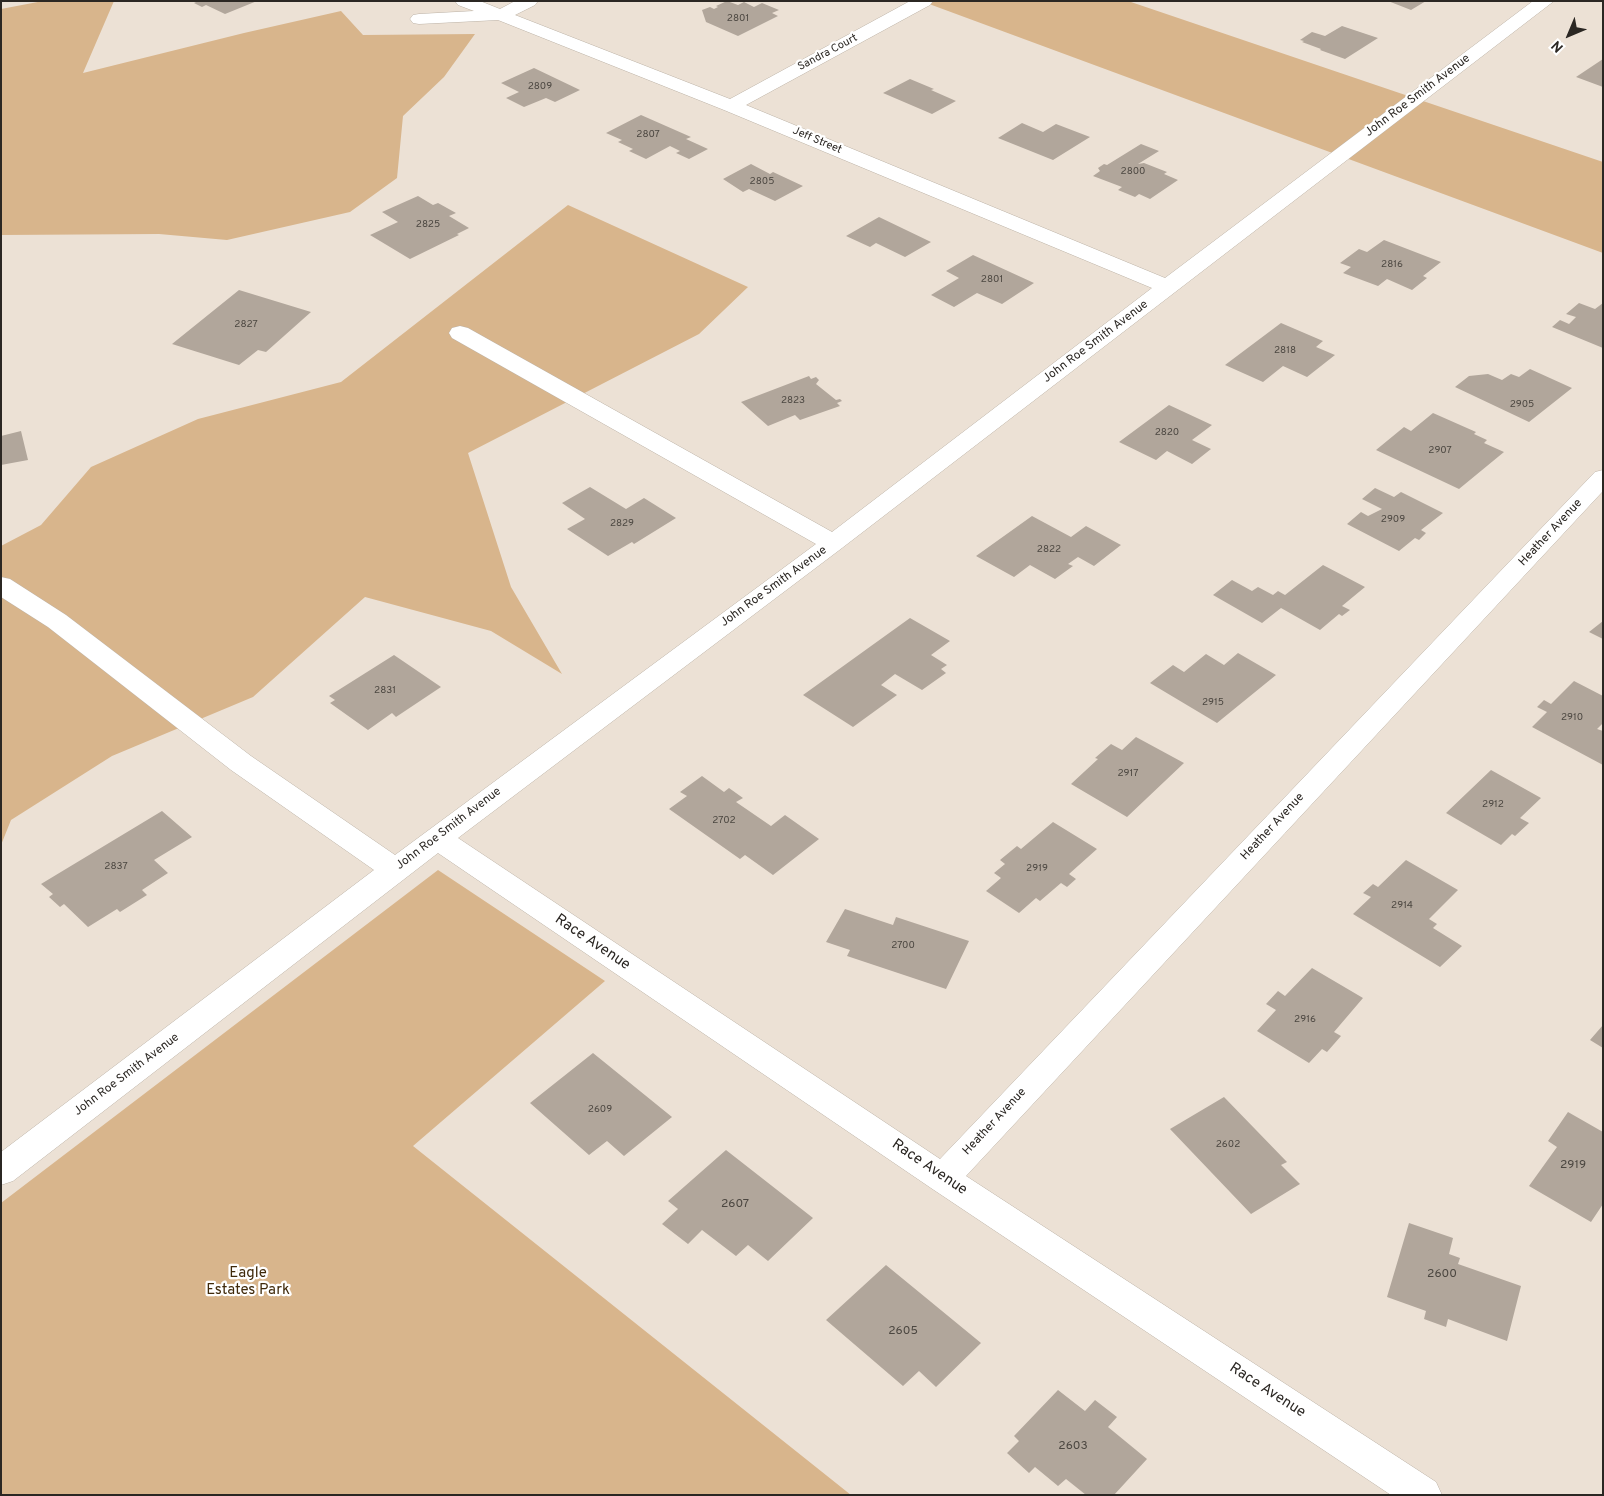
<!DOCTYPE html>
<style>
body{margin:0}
#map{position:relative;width:1604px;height:1496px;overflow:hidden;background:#ece1d5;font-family:Overpass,sans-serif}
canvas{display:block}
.frame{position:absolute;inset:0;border:2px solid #2b2723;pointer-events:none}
.north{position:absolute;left:1544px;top:10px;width:50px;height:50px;-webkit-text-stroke:4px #fff;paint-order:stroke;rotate:225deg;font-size:14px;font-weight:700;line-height:20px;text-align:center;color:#2b2723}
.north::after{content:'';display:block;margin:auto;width:18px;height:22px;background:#2b2723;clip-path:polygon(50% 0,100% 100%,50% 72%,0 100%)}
</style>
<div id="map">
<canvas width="1604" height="1496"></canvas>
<div class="frame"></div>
<div class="north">N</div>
</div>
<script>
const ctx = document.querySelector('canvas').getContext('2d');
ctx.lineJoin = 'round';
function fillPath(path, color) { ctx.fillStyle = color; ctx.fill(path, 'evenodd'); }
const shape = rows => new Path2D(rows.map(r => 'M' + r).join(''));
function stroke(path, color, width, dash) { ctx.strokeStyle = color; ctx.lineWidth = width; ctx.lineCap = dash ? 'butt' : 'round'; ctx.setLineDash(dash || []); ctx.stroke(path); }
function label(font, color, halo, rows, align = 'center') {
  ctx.font = font + ' Overpass,sans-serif'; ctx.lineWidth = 4.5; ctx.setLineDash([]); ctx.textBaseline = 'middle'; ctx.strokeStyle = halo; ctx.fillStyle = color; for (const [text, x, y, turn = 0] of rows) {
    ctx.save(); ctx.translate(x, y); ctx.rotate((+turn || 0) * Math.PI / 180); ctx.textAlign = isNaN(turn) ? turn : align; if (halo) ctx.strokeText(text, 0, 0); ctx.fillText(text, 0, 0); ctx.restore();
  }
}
fillPath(shape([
 [43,1,114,1,83,73,244,33,341,11,363,35,475,34,444,77,403,116,397,178,350,212,227,240,159,234,1,235,1,9],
 [921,1,1128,1,1603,162,1603,253],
 [568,205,748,287,699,334,468,453,511,587,562,674,491,631,365,597,253,697,112,756,11,820,1,845,1,546,41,525,91,467,198,419,341,382],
 [438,870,605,981,413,1146,851,1495,1,1495,1,1203]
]), '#d8b58c');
fillPath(shape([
 [198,1,257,1,225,14,206,5,202,7,194,3],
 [727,1,738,5,744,2,754,7,762,3,779,10,772,13,778,16,738,36,706,22,702,10,710,7,714,9,718,7,716,6],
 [1388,1,1426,1,1411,10],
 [1342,26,1378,38,1345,59,1320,50,1321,49,1302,42,1304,41,1300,40,1312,32,1325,36],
 [1603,59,1603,87,1576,77],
 [534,68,580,90,555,102,546,98,524,107,506,98,519,92,501,83],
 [910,79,934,89,931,90,956,101,932,114,883,93],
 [641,115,691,137,686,139,708,149,689,159,676,153,680,151,670,146,646,159,629,151,633,149,618,142,622,140,606,133],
 [1022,123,1043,132,1056,124,1090,137,1053,160,998,138],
 [1141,144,1159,151,1138,164,1144,163,1167,172,1164,174,1178,180,1150,199,1139,194,1135,197,1118,190,1122,187,1093,176,1100,171,1098,168,1104,164,1107,165],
 [751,164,770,174,773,172,803,186,775,201,749,189,743,192,723,179],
 [418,196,433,205,438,203,456,213,449,216,469,228,457,234,459,235,410,259,370,235,398,222,382,212],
 [879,217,931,242,905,257,876,243,870,247,846,236],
 [1384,240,1441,262,1423,276,1427,278,1412,290,1387,279,1378,286,1343,273,1351,267,1340,263,1359,249,1367,252],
 [973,255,1034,283,1002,304,977,293,954,307,931,295,959,278,946,271],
 [239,290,311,312,266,352,258,350,239,365,172,344],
 [1579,303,1595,309,1603,303,1603,348,1552,327,1560,320,1569,324,1576,317,1566,314],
 [1281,323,1323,341,1316,347,1335,355,1307,377,1283,366,1263,382,1225,365],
 [1530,369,1572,388,1529,422,1455,387,1469,376,1488,374,1502,380,1511,374,1519,377],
 [809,376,811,379,816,377,819,380,816,384,836,400,840,399,842,401,837,403,840,406,800,420,795,415,768,426,741,402],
 [1169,405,1212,425,1192,440,1211,449,1192,464,1167,451,1156,460,1119,442],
 [1433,413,1476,432,1474,434,1487,440,1484,443,1504,452,1459,489,1376,450,1404,427,1411,431],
 [21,431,28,460,1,465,1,436],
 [590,487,626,509,644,498,676,518,634,544,632,542,608,556,567,529,585,519,562,503],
 [1375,488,1394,497,1401,492,1443,513,1421,530,1426,533,1419,540,1415,538,1399,551,1347,524,1361,512,1368,516,1382,509,1362,499],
 [1032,516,1071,537,1086,526,1121,545,1094,566,1078,557,1068,564,1073,566,1055,579,1030,565,1014,577,976,556],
 [1323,565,1365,587,1342,606,1350,610,1342,616,1339,614,1320,630,1281,608,1262,623,1213,595,1232,580,1252,591,1258,587,1273,595,1278,591,1285,595],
 [910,618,950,641,931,655,947,665,941,669,946,673,922,690,895,674,881,685,897,695,853,727,803,695],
 [1603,621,1603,639,1589,632],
 [1238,653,1276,675,1217,723,1150,683,1173,665,1184,672,1206,654,1224,665],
 [394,655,441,687,396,717,392,713,368,730,330,703,335,700,329,696],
 [1574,681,1603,696,1603,723,1597,729,1603,731,1603,765,1532,727,1547,712,1537,707,1544,700,1551,704],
 [1136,737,1184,763,1127,817,1071,784,1098,759,1095,758,1111,744,1122,750],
 [1491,770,1541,798,1520,818,1529,823,1515,836,1512,834,1501,845,1446,813],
 [702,776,724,792,729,788,743,798,736,802,771,826,785,815,819,839,773,875,745,855,740,859,669,809,687,796,680,792],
 [162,811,192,837,154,860,168,873,142,890,147,895,120,912,117,909,88,927,64,904,60,907,49,897,53,894,41,884],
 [1053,822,1097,849,1069,874,1076,879,1067,887,1061,883,1040,901,1036,898,1019,913,986,891,1001,878,994,873,1005,864,1000,860,1017,846,1021,849],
 [1406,860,1458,890,1429,919,1437,924,1433,928,1462,946,1440,967,1353,914,1371,897,1363,893,1373,884,1378,887],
 [845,909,893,925,896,917,969,941,946,989,847,956,850,950,826,942],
 [1312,968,1363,998,1334,1032,1341,1036,1327,1052,1322,1049,1309,1063,1257,1031,1276,1010,1266,1004,1278,991,1285,996],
 [1603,1025,1603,1048,1590,1040],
 [593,1053,672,1117,624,1156,607,1141,589,1155,530,1103],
 [1224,1097,1287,1162,1281,1165,1300,1184,1251,1214,1170,1129],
 [1568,1112,1603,1132,1603,1204,1591,1222,1529,1186,1557,1147,1548,1141],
 [726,1150,813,1218,768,1261,748,1245,736,1256,702,1230,688,1244,662,1224,678,1209,668,1201],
 [1409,1223,1453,1238,1449,1254,1460,1258,1458,1264,1521,1286,1507,1341,1448,1319,1446,1327,1424,1319,1426,1311,1387,1297],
 [886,1265,981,1343,936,1387,919,1371,903,1386,826,1320],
 [1058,1390,1085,1411,1095,1400,1117,1417,1108,1427,1147,1459,1114,1495,1086,1495,1066,1479,1058,1486,1035,1467,1029,1473,1007,1453,1019,1441,1014,1436]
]), '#b1a69b');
const minor = shape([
 [455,1,480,1,500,9,515,1,538,1,535,5,515,15,730,99,910,1,933,1,930,5,746,105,1165,278,1533,1,1554,1,842,548,458,838,940,1159,1595,472,1603,470,1603,491,966,1176,1436,1482,1442,1495,1391,1495,931,1188,438,853,13,1181,1,1185,1,1152,374,870,231,770,48,627,1,597,1,577,10,579,66,615,251,756,395,855,816,544,452,338,449,333,452,328,460,326,468,328,832,532,1152,288,724,110,498,20,419,24,413,23,410,19,413,15,419,14,474,11,458,5,455,1]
]);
stroke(minor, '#bcb2a6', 1);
fillPath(minor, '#fff');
label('10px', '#4c4741', null, [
 ["2801",738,19],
 ["2809",540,87],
 ["2807",648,135],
 ["2800",1133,172],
 ["2805",762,182],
 ["2825",428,225],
 ["2816",1392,265],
 ["2801",992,280],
 ["2827",246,325],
 ["2818",1285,351],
 ["2823",793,401],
 ["2905",1522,405],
 ["2820",1167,433],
 ["2907",1440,451],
 ["2909",1393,520],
 ["2829",622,524],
 ["2822",1049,550],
 ["2831",385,691],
 ["2915",1213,703],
 ["2910",1572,718],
 ["2917",1128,774],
 ["2912",1493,805],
 ["2702",724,821],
 ["2837",116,867],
 ["2919",1037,869],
 ["2914",1402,906],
 ["2700",903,946],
 ["2916",1305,1020],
 ["2609",600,1110],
 ["2602",1228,1145]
]);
label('11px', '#2b2723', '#fff', [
 ["Sandra Court",828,53,-28],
 ["Jeff Street",817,141,23]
]);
label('12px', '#2b2723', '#fff', [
 ["John Roe Smith Avenue",1418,96,-37],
 ["John Roe Smith Avenue",1096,342,-37],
 ["Heather Avenue",1551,533,-47],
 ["John Roe Smith Avenue",774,587,-36],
 ["Heather Avenue",1273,827,-47],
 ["John Roe Smith Avenue",449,829,-37],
 ["John Roe Smith Avenue",127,1075,-37],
 ["Heather Avenue",995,1122,-47]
]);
label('12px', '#4c4741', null, [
 ["2919",1573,1166],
 ["2607",735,1205],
 ["2600",1442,1275],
 ["2605",903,1332],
 ["2603",1073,1447]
]);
label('15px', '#2b2723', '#fff', [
 ["Race Avenue",592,943,34],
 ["Race Avenue",929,1168,34],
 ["Race Avenue",1267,1391,33]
]);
label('15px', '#3f290a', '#fff', [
 ["Eagle",248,1274],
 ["Estates Park",248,1291]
]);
</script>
